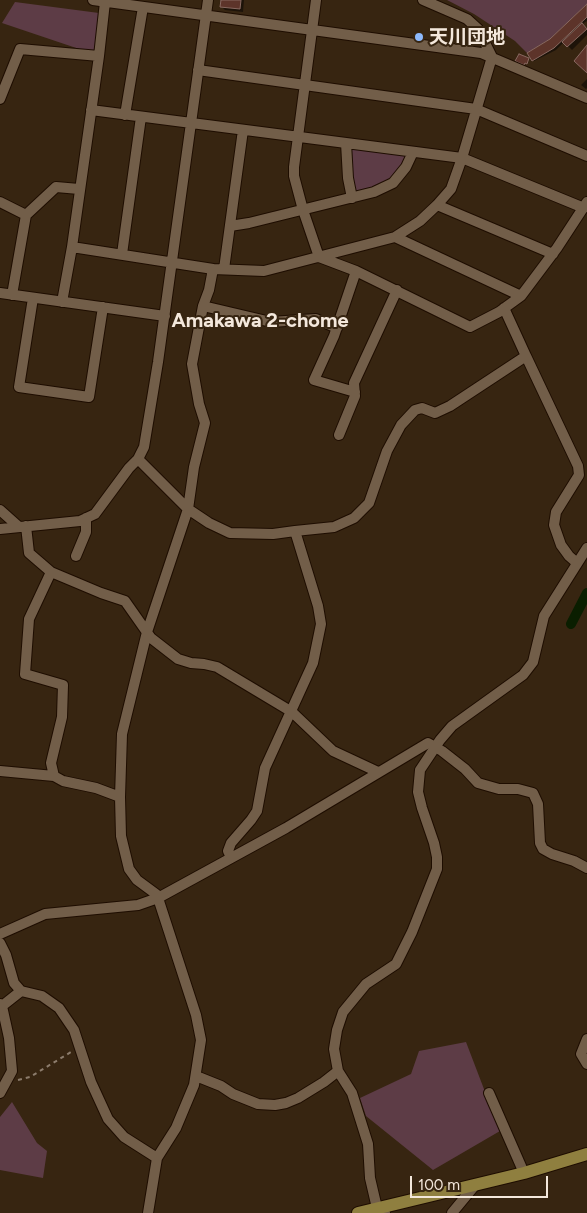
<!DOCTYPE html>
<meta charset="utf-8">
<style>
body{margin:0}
#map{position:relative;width:587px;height:1213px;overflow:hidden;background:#372511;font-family:Figtree,sans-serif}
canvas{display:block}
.scale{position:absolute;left:410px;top:1176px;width:138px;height:22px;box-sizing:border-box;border:2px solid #f4e8dc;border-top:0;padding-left:6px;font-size:15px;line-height:18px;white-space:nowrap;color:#f4e8dc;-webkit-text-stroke:4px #372511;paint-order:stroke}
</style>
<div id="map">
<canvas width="587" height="1213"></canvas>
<div class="scale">100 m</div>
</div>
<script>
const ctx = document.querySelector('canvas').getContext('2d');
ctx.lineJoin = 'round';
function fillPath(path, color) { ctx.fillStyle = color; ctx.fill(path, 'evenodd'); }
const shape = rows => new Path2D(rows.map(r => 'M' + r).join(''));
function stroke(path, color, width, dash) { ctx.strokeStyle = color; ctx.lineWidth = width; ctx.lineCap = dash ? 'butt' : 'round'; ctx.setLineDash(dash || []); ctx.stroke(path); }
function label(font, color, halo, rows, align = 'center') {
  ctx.font = font + ' Figtree,"Noto Sans JP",sans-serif'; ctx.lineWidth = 4; ctx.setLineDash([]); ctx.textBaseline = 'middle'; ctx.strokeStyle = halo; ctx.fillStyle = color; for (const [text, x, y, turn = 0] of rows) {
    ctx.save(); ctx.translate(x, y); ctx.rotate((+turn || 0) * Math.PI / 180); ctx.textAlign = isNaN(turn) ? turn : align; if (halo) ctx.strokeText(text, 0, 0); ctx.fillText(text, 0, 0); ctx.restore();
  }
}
fillPath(shape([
 [447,0,587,0,587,4,550,39,527,53,515,41,474,14],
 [15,2,99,13,94,54,2,23],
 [352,149,404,155,406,159,392,179,364,192,354,192,349,152],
 [466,1042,500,1131,433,1170,366,1116,360,1098,411,1074,419,1051],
 [12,1102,37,1143,47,1151,43,1178,0,1170,0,1117]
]), '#5d3c46');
fillPath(shape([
 [222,0,244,0,243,12,225,10,221,6],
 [587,6,587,21,582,24,587,30,587,35,572,50,564,42,556,50,534,61,533,60,551,40],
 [587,79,587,88,586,89,581,85]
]), '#0007');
stroke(shape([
 [571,624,587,593]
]), '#0a1e00', 10);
const building = shape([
 [221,0,241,0,240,9,220,7,221,0],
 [587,4,587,17,554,48,532,61,527,53,550,39,587,4],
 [582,23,587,29,567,47,562,42,582,23],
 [587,45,587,73,574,61,587,45],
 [519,54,529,58,527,64,525,63,524,65,515,61,519,54]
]);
fillPath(building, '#5d342a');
stroke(building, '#886961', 1);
const minor = shape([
 [93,0,481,53,587,98],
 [316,0,294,167,294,176,303,210,319,257,356,271,470,327,499,312,521,296,557,248,587,202],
 [105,2,99,56,72,247,213,269,264,271,395,237,420,221,437,205,451,189,462,158,492,57,478,29,467,19,423,0],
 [198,70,476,109,587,156],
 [0,99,20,49,99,56],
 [91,110,462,158,584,208],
 [125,115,143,7],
 [346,143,348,178,352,198],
 [0,202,26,215],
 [437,205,553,254],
 [230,226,249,223,374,192,393,183,406,167,413,152],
 [395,237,521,296],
 [122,254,141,117],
 [213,269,209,290,203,306,192,364,199,404,205,423,194,467,188,509,209,523,230,533,273,534,295,531,318,606,321,624,313,663,265,768,257,811,251,820,231,843,228,851,231,857],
 [224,269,243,130],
 [0,293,165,316],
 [12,295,26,215,56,187,79,189],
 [33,298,19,387,89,397,103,307],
 [62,302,72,247],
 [203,306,271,322,316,319,337,328],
 [526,356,578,466,579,475,556,512,554,525,561,545,569,556,577,563],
 [355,392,314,380,334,336,356,271],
 [339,435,355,396,354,383,397,290],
 [138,459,188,509,147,632,122,734,120,797,121,836,129,869,137,880,156,894,158,898,196,1015,201,1040,194,1085,176,1128,157,1158,148,1213],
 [0,510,19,527],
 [26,526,29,553,51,572,101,593,125,601,151,638,178,659,191,663,204,664,217,667,292,712,333,751,378,772],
 [0,529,80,521,95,514,129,468,138,459,144,447,158,362,208,0],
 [295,531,334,527,354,518,369,503,387,451,401,425,415,410,422,408,435,413,450,406,526,356,504,308],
 [76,556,86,532,86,518],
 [51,572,29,619,25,674,63,685,62,717,51,763,54,776,63,781,96,788,120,797],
 [0,771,54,776],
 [0,934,45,914,138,905,158,898,286,828,428,743,442,751,465,769,478,783,499,789,518,789,533,793,538,804,540,843,543,849,552,854,574,861,587,868],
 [0,943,6,955,14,983,21,991,42,996,59,1008,74,1030,91,1082,108,1119,124,1137,157,1158],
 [0,1004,2,1006,9,1038,12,1071,0,1093],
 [2,1006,21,991],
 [587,1039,581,1054,587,1064],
 [196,1076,221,1086,233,1094,258,1104,275,1105,286,1103,298,1098,324,1082,338,1071],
 [489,1093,524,1173],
 [385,1213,377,1208,370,1178,368,1144,352,1093,338,1071,334,1049,337,1030,343,1012,366,984,396,964,412,932,437,869,437,857,434,843,422,808,418,792,420,770,440,740,452,726,523,675,533,662,544,616,587,548],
 [452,1213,476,1184]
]);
const major = shape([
 [358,1213,524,1173,587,1154]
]);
stroke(minor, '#1e0d00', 12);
stroke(major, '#1e0d00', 14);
stroke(shape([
 [18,1080,30,1077,71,1052]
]), '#8c7c6c', 2, [4, 4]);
stroke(minor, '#725e49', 10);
stroke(major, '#8f7f3f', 12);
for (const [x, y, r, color] of [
 [419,37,5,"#8db9fc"]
]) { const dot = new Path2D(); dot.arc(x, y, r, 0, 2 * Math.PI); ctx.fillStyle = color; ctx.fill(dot); stroke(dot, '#372511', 2); }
label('bold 19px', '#f4e8dc', '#372511', [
 ["天川団地",429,37]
], 'left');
label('bold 20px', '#f4e8dc', '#372511', [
 ["Amakawa 2-chome",260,321]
]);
</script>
